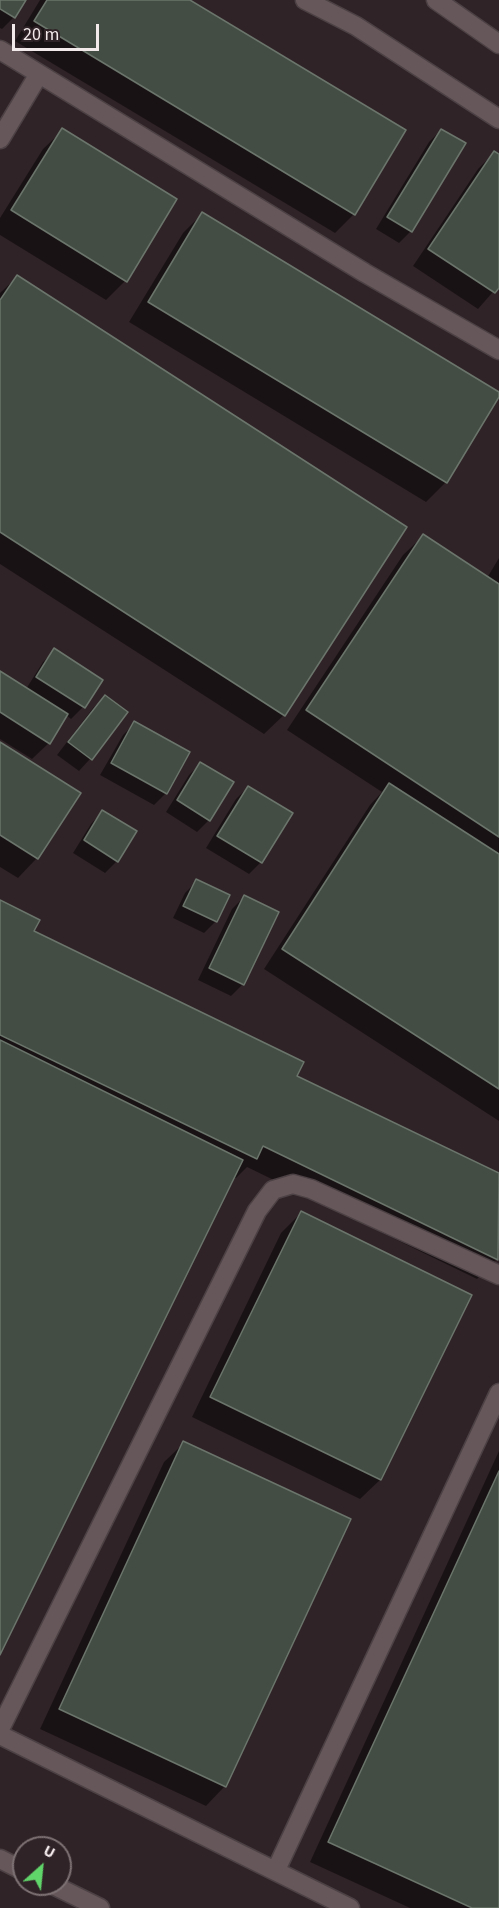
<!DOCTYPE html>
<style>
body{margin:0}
#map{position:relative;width:499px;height:1908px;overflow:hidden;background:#302327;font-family:"Source Sans 3",sans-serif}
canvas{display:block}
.north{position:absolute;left:12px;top:1836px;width:60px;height:60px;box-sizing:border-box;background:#302327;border:2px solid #7e7275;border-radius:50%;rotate:27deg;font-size:16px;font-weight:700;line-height:24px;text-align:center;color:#f2e9eb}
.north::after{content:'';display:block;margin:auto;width:21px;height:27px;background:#60d56a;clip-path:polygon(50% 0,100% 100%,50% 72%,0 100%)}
.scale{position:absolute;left:12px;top:24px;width:87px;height:27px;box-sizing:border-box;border:3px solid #f2e9eb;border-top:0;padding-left:8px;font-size:18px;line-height:21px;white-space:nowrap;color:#f2e9eb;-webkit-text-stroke:4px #302327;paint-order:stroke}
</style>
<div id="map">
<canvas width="499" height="1908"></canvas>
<div class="north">U</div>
<div class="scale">20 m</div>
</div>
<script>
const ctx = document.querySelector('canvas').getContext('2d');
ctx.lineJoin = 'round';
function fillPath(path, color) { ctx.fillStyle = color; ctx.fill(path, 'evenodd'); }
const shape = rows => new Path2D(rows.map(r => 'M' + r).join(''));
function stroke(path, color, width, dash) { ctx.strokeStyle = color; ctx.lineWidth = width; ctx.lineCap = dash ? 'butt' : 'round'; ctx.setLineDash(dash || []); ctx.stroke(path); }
fillPath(shape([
 [0,0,25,0,14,17,2,29,0,28],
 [40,0,187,0,354,214,335,233,15,41],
 [63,130,125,281,106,300,0,235,0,218,43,149],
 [441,130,464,144,411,231,399,243,376,229,429,142],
 [494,153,499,156,499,285,478,309,413,266,478,169],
 [202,214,446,482,426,502,129,322,183,233],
 [17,277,284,715,264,734,0,564,0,293],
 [423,536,487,578,499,558,499,1121,264,969,370,805,382,792,287,730,403,555],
 [55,650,83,707,71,719,66,715,49,743,32,759,0,739,0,673,26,689,43,662],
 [105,697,126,713,90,759,79,771,57,755,93,708],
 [135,723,166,793,154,805,100,775,123,735],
 [0,743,37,858,18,878,0,867],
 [201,763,209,820,197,832,166,812,189,775],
 [248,787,261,862,249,874,206,848,236,799],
 [102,812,117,861,105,873,73,853,91,824],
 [197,881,216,921,204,933,173,918,185,893],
 [244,897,243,984,231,996,198,980,232,909],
 [0,902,32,932,295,1076,499,1175,499,1254,497,1259,477,1279,247,1167,236,1178,233,1177,0,1651],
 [301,1213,470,1295,380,1480,360,1499,192,1417,281,1233],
 [184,1443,225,1786,206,1806,40,1729,164,1462],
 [499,1451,499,1908,410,1908,310,1862]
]), '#0007');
const building = shape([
 [0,0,26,0,15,18,0,9,0,0],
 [47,0,190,0,406,130,355,215,34,21,47,0],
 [62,128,177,199,127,282,11,210,62,128],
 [441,129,466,143,412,232,387,217,441,129],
 [494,151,499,154,499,288,495,293,428,249,494,151],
 [202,212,499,392,499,397,447,483,148,302,202,212],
 [17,275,407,527,285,716,0,532,0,300,17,275],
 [423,534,499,584,499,837,306,710,423,534],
 [54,648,103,680,85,708,36,677,54,648],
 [0,671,68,714,50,744,0,712,0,671],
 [105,695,128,712,92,760,68,742,105,695],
 [134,721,190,752,167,794,111,763,134,721],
 [0,742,81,793,38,859,0,835,0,742],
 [200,762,234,782,210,821,177,800,200,762],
 [389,783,499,854,499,1089,282,949,389,783],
 [248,786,293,813,262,863,217,836,248,786],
 [102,810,137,831,118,862,84,840,102,810],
 [196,879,230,895,217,922,183,906,196,879],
 [244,895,279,912,244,985,209,968,244,895],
 [0,900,40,920,34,931,304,1062,297,1076,499,1173,498,1260,263,1146,257,1159,0,1035,0,900],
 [0,1040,243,1160,0,1655,0,1040],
 [301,1211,472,1295,381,1480,210,1397,301,1211],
 [183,1441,351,1519,226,1787,59,1709,183,1441],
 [499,1471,499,1908,472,1908,328,1842,499,1471]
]);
fillPath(building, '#434d43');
stroke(building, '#6b756b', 1.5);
const minor = shape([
 [305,0,356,26,499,119],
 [436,0,499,44],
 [0,50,365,273,499,350],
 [0,139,39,74],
 [0,1729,257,1211,273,1190,293,1184,311,1189,499,1275],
 [0,1735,350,1908],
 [0,1859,24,1871],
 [276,1870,499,1393],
 [51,1884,100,1908]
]);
stroke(minor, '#4c4144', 21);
stroke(minor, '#66575a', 18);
</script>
